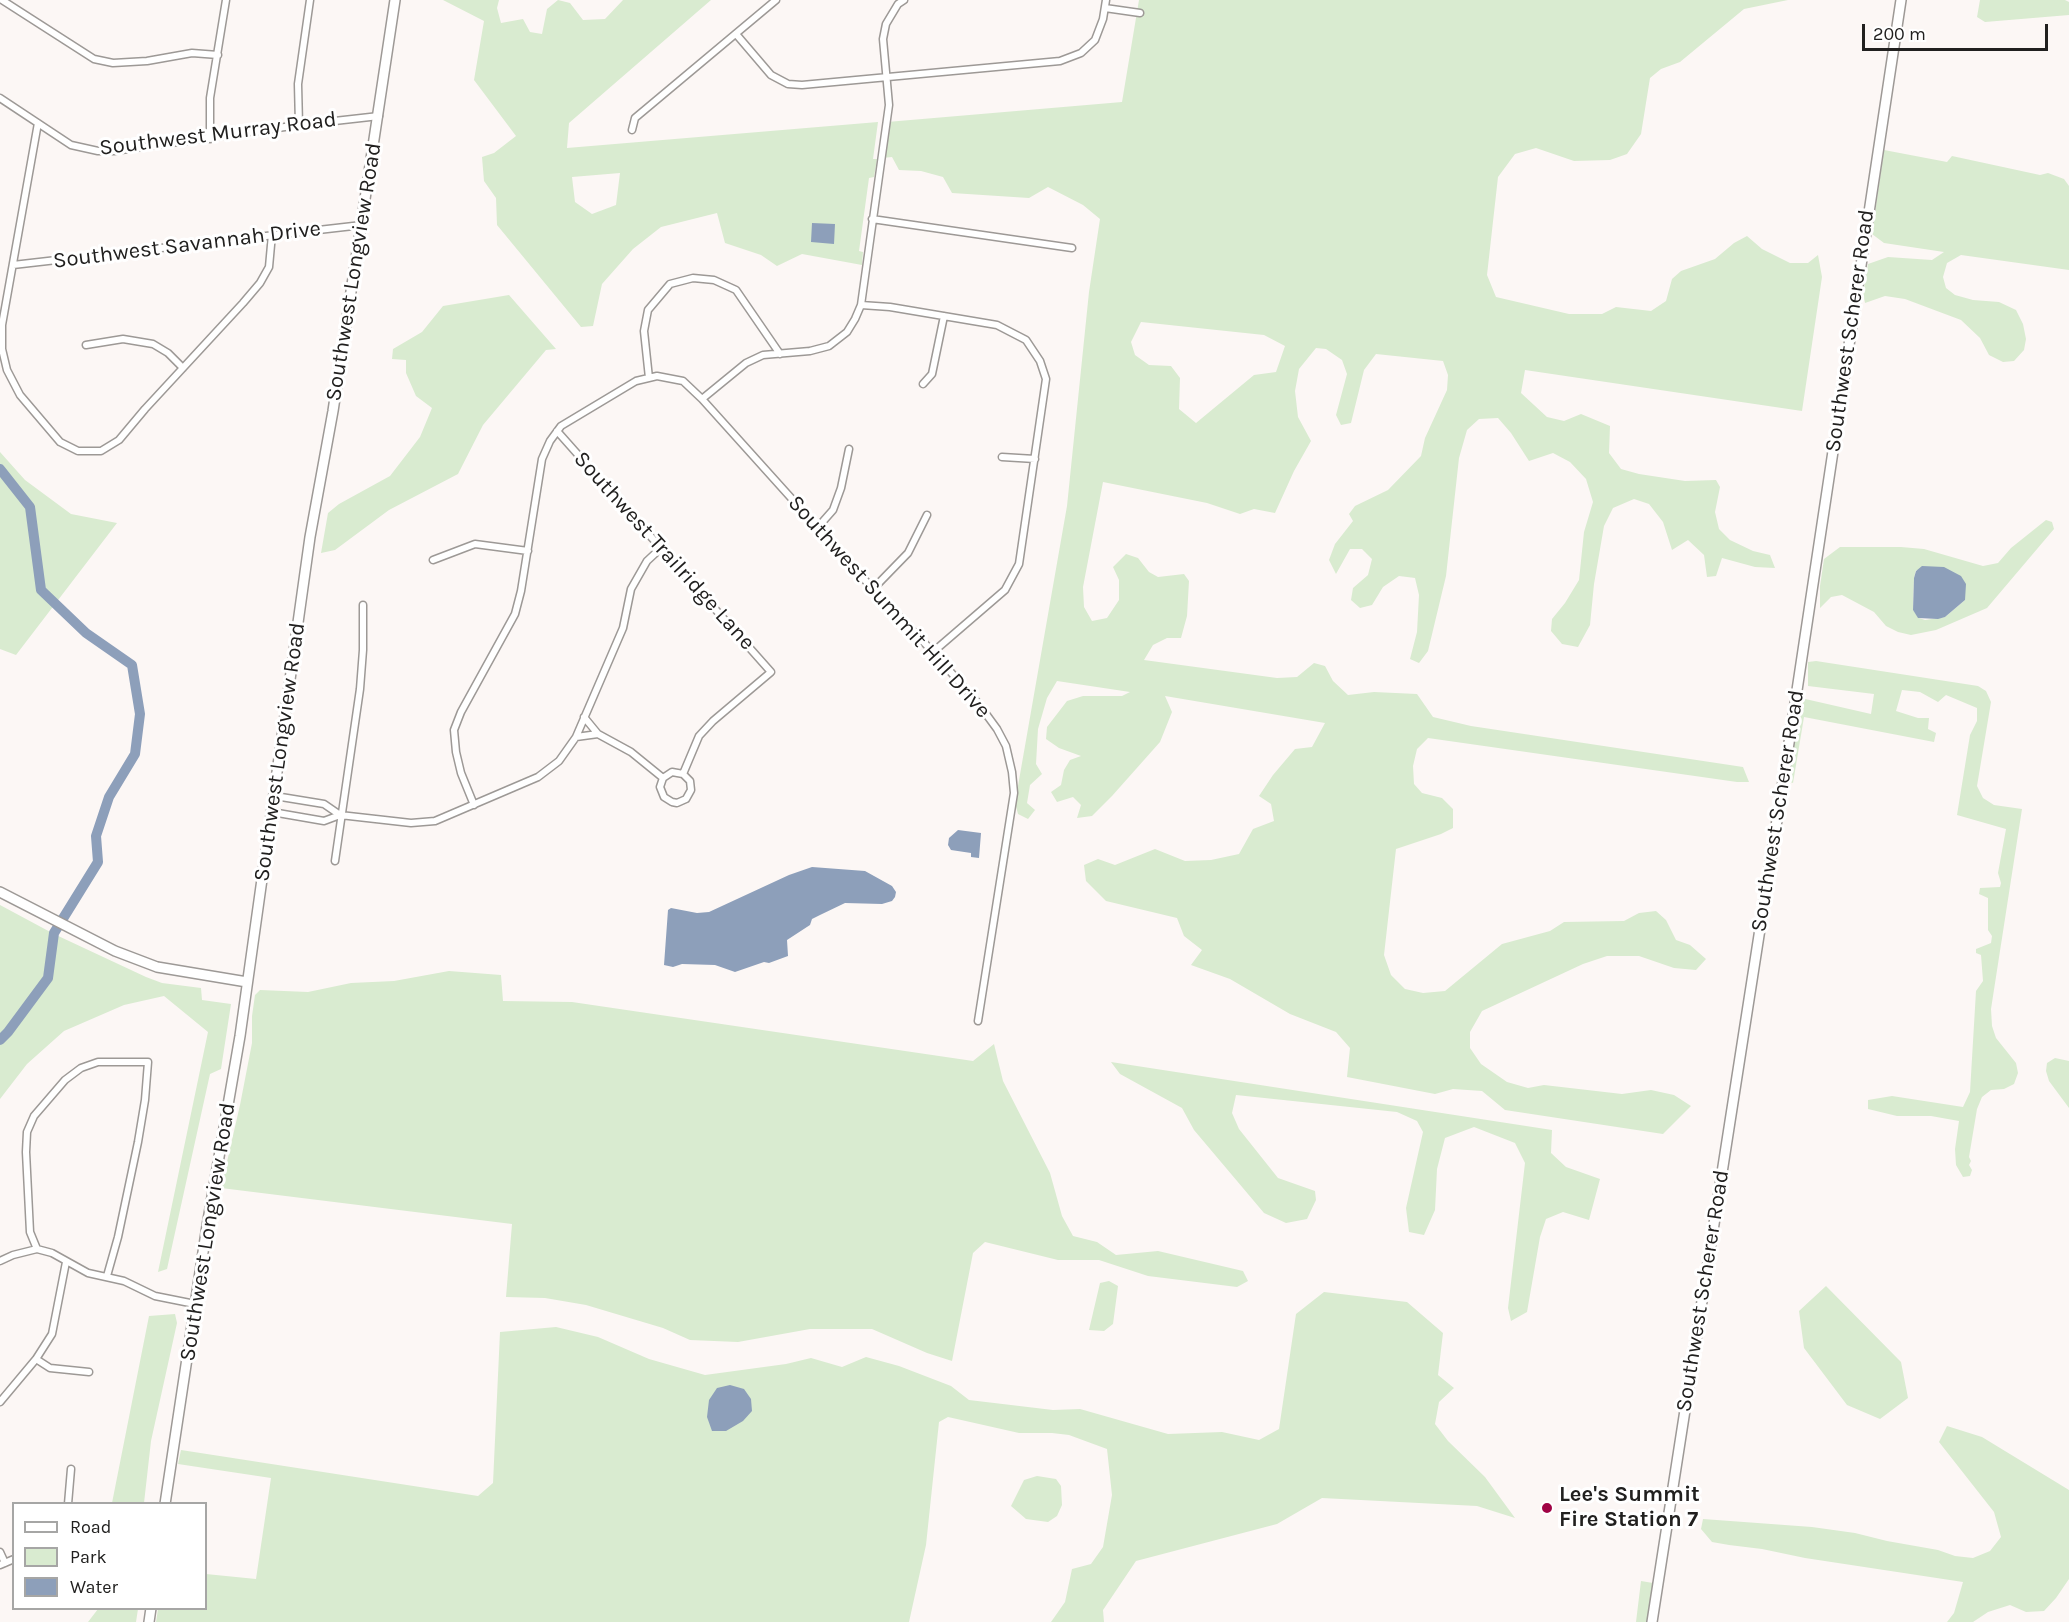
<!DOCTYPE html>
<style>
body{margin:0}
#map{position:relative;width:2069px;height:1622px;overflow:hidden;background:#fcf7f5;font-family:Karla,sans-serif}
canvas{display:block}
.legend{position:absolute;left:12px;top:1502px;width:195px;height:108px;box-sizing:border-box;background:#fff;border:2px solid #a6a6a5;margin:0;padding:8px 10px;list-style:none;font-size:18px;color:#21201f}
.legend li{display:flex;align-items:center;gap:12px;height:30px}
.legend b{width:30px;border:2px solid #a6a6a5}
.scale{position:absolute;left:1862px;top:24px;width:186px;height:27px;box-sizing:border-box;border:3px solid #21201f;border-top:0;padding-left:8px;font-size:18px;line-height:21px;white-space:nowrap;color:#21201f;-webkit-text-stroke:4px #fff;paint-order:stroke}
</style>
<div id="map">
<canvas width="2069" height="1622"></canvas>
<ul class="legend">
<li><b style="height:8px;background:#fff"></b>Road</li>
<li><b style="height:16px;background:#d9ebd0"></b>Park</li>
<li><b style="height:16px;background:#8d9fba"></b>Water</li>
</ul>
<div class="scale">200 m</div>
</div>
<script>
const ctx = document.querySelector('canvas').getContext('2d');
ctx.lineJoin = 'round';
function fillPath(path, color) { ctx.fillStyle = color; ctx.fill(path, 'evenodd'); }
const shape = rows => new Path2D(rows.map(r => 'M' + r).join(''));
function stroke(path, color, width, dash) { ctx.strokeStyle = color; ctx.lineWidth = width; ctx.lineCap = dash ? 'butt' : 'round'; ctx.setLineDash(dash || []); ctx.stroke(path); }
function label(font, color, halo, rows, align = 'center') {
  ctx.font = font + ' Karla,sans-serif'; ctx.lineWidth = 6; ctx.setLineDash([]); ctx.textBaseline = 'middle'; ctx.strokeStyle = halo; ctx.fillStyle = color; for (const [text, x, y, turn = 0] of rows) {
    ctx.save(); ctx.translate(x, y); ctx.rotate((+turn || 0) * Math.PI / 180); ctx.textAlign = isNaN(turn) ? turn : align; if (halo) ctx.strokeText(text, 0, 0); ctx.fillText(text, 0, 0); ctx.restore();
  }
}
fillPath(shape([
 [443,0,499,0,497,8,501,23,523,19,530,32,542,34,547,9,558,0,570,3,583,20,605,19,623,0,711,0,569,123,567,148,878,122,873,159,877,159,874,177,869,178,859,251,863,252,862,265,802,254,777,266,761,255,725,243,717,213,661,227,633,249,602,284,593,326,581,327,497,225,496,198,484,181,482,157,494,153,516,136,474,80,484,21],
 [620,173,616,205,592,214,575,202,572,177],
 [1139,0,1788,0,1744,9,1680,62,1661,69,1650,78,1641,134,1627,154,1610,160,1574,161,1536,148,1515,154,1498,177,1487,275,1496,297,1569,314,1602,314,1616,307,1651,311,1666,301,1672,279,1681,271,1715,259,1734,243,1747,236,1762,249,1790,263,1808,263,1818,255,1822,277,1802,411,1525,370,1521,393,1547,417,1564,421,1581,414,1610,426,1609,453,1621,469,1639,474,1685,481,1716,480,1720,487,1715,512,1719,529,1730,540,1753,551,1770,555,1775,568,1755,567,1722,558,1716,576,1707,577,1704,555,1688,540,1672,550,1663,522,1649,504,1634,499,1613,508,1604,526,1594,584,1590,625,1578,647,1562,644,1551,631,1552,619,1565,603,1579,580,1584,532,1593,502,1586,479,1570,462,1553,453,1529,461,1511,433,1498,418,1479,419,1467,430,1459,458,1446,576,1428,651,1419,663,1410,659,1417,632,1419,595,1415,578,1399,576,1383,587,1372,605,1360,608,1351,600,1353,588,1368,575,1372,559,1362,549,1350,549,1336,574,1329,560,1335,544,1353,521,1349,514,1355,506,1388,490,1421,456,1425,438,1447,390,1448,375,1443,361,1376,354,1364,370,1351,423,1341,425,1336,415,1347,374,1342,360,1326,349,1316,348,1299,369,1295,391,1298,417,1311,441,1294,471,1275,513,1254,509,1240,514,1207,503,1103,482,1083,587,1084,607,1092,621,1107,618,1119,600,1119,580,1113,567,1126,554,1138,558,1149,572,1158,577,1184,574,1189,581,1187,616,1181,638,1167,638,1153,645,1144,660,1277,678,1297,677,1314,663,1325,666,1333,681,1348,695,1374,692,1417,694,1433,717,1471,726,1743,767,1749,782,1737,782,1428,738,1417,749,1413,766,1414,784,1422,793,1442,798,1453,809,1453,828,1441,834,1396,849,1384,955,1391,975,1405,989,1423,993,1445,991,1502,944,1550,931,1564,922,1624,921,1639,913,1656,911,1666,920,1676,940,1690,945,1706,959,1696,970,1674,968,1639,956,1607,956,1583,964,1482,1011,1470,1032,1470,1048,1481,1064,1507,1082,1528,1088,1544,1085,1622,1094,1651,1090,1674,1095,1691,1106,1663,1134,1505,1110,1482,1091,1453,1089,1435,1094,1347,1077,1350,1048,1336,1032,1290,1014,1230,979,1191,965,1202,950,1184,936,1177,918,1106,901,1086,881,1084,865,1098,859,1115,865,1155,849,1185,861,1211,860,1239,854,1253,829,1274,821,1271,804,1259,796,1273,775,1295,749,1312,747,1325,723,1165,696,1172,712,1160,742,1112,796,1092,816,1077,818,1081,805,1073,797,1057,802,1051,792,1061,785,1064,770,1070,760,1081,756,1059,748,1046,739,1047,727,1067,701,1083,696,1122,696,1130,692,1057,681,1047,698,1038,729,1036,764,1042,774,1030,785,1027,803,1035,810,1028,819,1018,814,1015,803,1067,506,1089,292,1100,219,1083,205,1048,187,1029,198,952,193,943,177,921,171,899,170,892,157,882,158,887,122,1122,102],
 [1141,322,1264,335,1285,346,1276,372,1254,375,1196,423,1179,409,1180,378,1171,366,1149,365,1135,355,1131,342],
 [1980,0,2065,0,2069,2,2069,15,1985,22,1977,17],
 [1884,150,1947,162,1952,156,2040,175,2048,173,2064,179,2069,186,2069,270,1961,255,1947,263,1943,277,1946,288,1955,295,1973,300,1999,302,2016,310,2023,324,2026,339,2024,350,2014,361,2003,362,1989,355,1980,338,1961,320,1905,299,1885,296,1865,303,1863,293,1868,264,1888,257,1932,260,1944,252,1884,243,1872,234],
 [509,295,556,349,546,350,483,425,458,474,389,510,335,550,321,553,328,513,339,504,390,476,420,437,432,408,416,396,406,373,406,360,392,359,393,349,422,332,443,306],
 [0,452,25,480,71,514,117,523,16,655,0,649],
 [2046,520,2052,522,2054,529,1987,608,1936,630,1911,635,1898,632,1886,626,1874,612,1842,595,1831,597,1820,608,1820,586,1824,559,1840,547,1901,547,1924,549,1983,566,1998,563,2011,548],
 [1916,570,1965,600,1945,617,1925,620,1919,618,1913,610,1914,578],
 [1816,661,1978,686,1986,691,1991,702,1977,786,1983,798,1994,805,2022,809,1991,1009,1992,1026,1996,1038,2016,1063,2018,1073,2014,1084,2004,1089,1991,1090,1982,1097,1977,1109,1969,1157,1971,1161,1969,1165,1972,1170,1970,1176,1963,1177,1956,1165,1955,1149,1959,1121,1931,1116,1897,1116,1868,1109,1868,1100,1892,1096,1963,1107,1970,1092,1976,991,1983,981,1981,955,1976,953,1976,949,1991,943,1992,936,1988,930,1988,898,1979,894,1980,888,2000,887,2001,883,1998,873,2006,829,1957,815,1970,735,1977,721,1977,708,1946,695,1938,702,1920,692,1902,690,1896,711,1918,718,1929,718,1928,729,1936,733,1934,742,1804,717,1793,783,1787,781,1801,698,1871,714,1874,694,1808,686,1808,662],
 [0,905,54,934,146,977,162,983,201,988,202,1000,231,1004,221,1069,210,1074,167,1269,158,1272,208,1032,164,996,124,1005,64,1031,27,1064,0,1099],
 [449,971,501,975,503,1001,572,1002,973,1061,994,1044,1003,1081,1050,1173,1062,1216,1073,1236,1097,1242,1116,1255,1158,1251,1243,1271,1248,1281,1237,1287,1148,1276,1099,1260,1058,1260,985,1242,973,1253,952,1361,927,1353,872,1329,810,1329,738,1342,690,1340,663,1328,586,1305,545,1298,506,1297,512,1224,221,1188,240,1105,252,1043,252,1016,255,995,260,990,308,992,351,983,394,981],
 [2055,1058,2069,1061,2069,1108,2049,1081,2046,1071,2047,1063],
 [1111,1062,1552,1130,1551,1153,1566,1167,1600,1179,1589,1220,1563,1212,1546,1219,1540,1237,1527,1312,1511,1321,1508,1308,1525,1163,1515,1143,1474,1127,1445,1138,1437,1169,1435,1210,1424,1235,1409,1232,1406,1208,1423,1132,1417,1121,1397,1112,1236,1095,1232,1113,1239,1129,1278,1178,1315,1191,1316,1200,1307,1219,1286,1223,1264,1213,1194,1130,1182,1108,1120,1074],
 [1109,1281,1118,1286,1113,1324,1104,1331,1089,1330,1100,1283],
 [1826,1286,1901,1362,1908,1398,1880,1419,1847,1405,1804,1348,1799,1311],
 [1324,1292,1407,1302,1443,1333,1438,1375,1454,1388,1439,1402,1435,1424,1448,1441,1485,1477,1515,1518,1477,1506,1322,1498,1277,1524,1136,1561,1103,1610,1104,1622,1051,1622,1065,1602,1072,1569,1091,1564,1103,1547,1112,1495,1107,1449,1069,1435,1052,1433,1019,1433,948,1417,939,1422,926,1545,909,1622,156,1622,158,1609,206,1608,206,1574,256,1579,271,1478,178,1464,181,1450,478,1496,493,1483,500,1332,556,1327,598,1337,649,1359,705,1375,786,1364,811,1358,842,1367,866,1357,899,1366,951,1386,969,1400,1053,1410,1080,1409,1168,1434,1222,1432,1259,1440,1279,1429,1296,1314],
 [175,1314,177,1323,151,1441,144,1503,112,1503,149,1316],
 [1947,1426,1982,1437,2069,1490,2069,1579,2056,1598,2044,1611,2026,1612,2010,1605,1988,1612,1973,1622,1947,1622,1954,1613,1963,1582,1805,1558,1762,1549,1729,1545,1712,1542,1701,1529,1703,1519,1812,1527,1855,1533,1887,1541,1938,1550,1955,1556,1973,1558,1990,1551,2001,1537,1994,1512,1939,1442],
 [1037,1476,1056,1479,1061,1486,1062,1505,1057,1516,1048,1522,1026,1519,1011,1506,1024,1480],
 [1641,1581,1653,1583,1647,1622,1636,1622],
 [98,1609,138,1609,136,1622,88,1622]
]), '#d9ebd0');
fillPath(shape([
 [812,223,835,224,834,244,811,242],
 [1922,566,1944,567,1961,576,1966,584,1965,600,1945,617,1938,619,1918,618,1913,610,1914,578,1916,571],
 [958,830,981,833,979,858,971,857,971,853,951,850,948,845,949,838],
 [812,867,865,871,892,886,896,892,895,897,892,901,882,904,845,903,820,915,812,919,810,925,787,940,788,956,769,963,764,962,735,972,715,965,682,964,673,967,664,965,668,910,671,908,697,913,709,912,789,875],
 [730,1385,744,1389,751,1399,752,1411,743,1421,726,1431,712,1431,707,1417,709,1400,717,1388]
]), '#8d9fba');
stroke(shape([
 [0,469,30,507,41,590,86,633,132,665,140,714,135,754,109,797,96,836,98,862,54,933,48,978,8,1032,0,1040]
]), '#8d9fba', 10);
const street = shape([
 [2,0,94,59,113,63,147,61,192,53,218,55],
 [1105,8,1140,13],
 [736,34,771,75,788,84,802,85,1060,61,1081,53,1095,40,1103,19,1106,0],
 [0,98,71,145,98,151,114,151,299,125,379,116],
 [38,123,2,325,2,349,7,370,20,395,60,442,78,451,101,451,119,440,145,409,243,303,260,283,269,267,272,234],
 [299,125,298,84,310,0],
 [632,130,635,118,776,0],
 [210,139,210,98,226,0],
 [872,219,1072,248],
 [13,265,362,225],
 [861,305,890,307,997,325,1026,340,1040,361,1046,379,1019,564,1005,590,933,652],
 [86,345,123,339,153,344,168,353,183,368],
 [649,378,644,331,648,310,670,284,693,278,714,280,736,290,780,354],
 [923,384,932,374,944,316],
 [702,399,746,363,763,355,810,351,829,346,847,332,855,319,861,305,889,105,883,39,886,24,898,4,904,0],
 [557,431,771,672,713,721,699,736,683,774],
 [1002,457,1035,459],
 [818,527,833,510,841,488,849,449],
 [433,560,475,544,528,551],
 [873,589,908,553,927,515],
 [584,717,598,734,631,752,663,778],
 [576,737,598,734],
 [663,778,660,787,664,797,672,802,677,803,686,799,691,790,690,781,683,774],
 [663,778,672,772,683,774],
 [275,796,324,804,340,815],
 [474,805,461,773,456,752,454,730,461,712,515,614,521,591,542,459,550,441,561,426,636,381,657,376,683,381,702,399,873,589,933,652,978,703,997,729,1006,746,1012,772,1014,793,978,1021],
 [272,812,324,821,340,815,411,823,435,821,538,777,559,761,576,737,623,628,631,589,647,561,661,548],
 [335,861,360,689,363,650,363,605],
 [37,1249,30,1232,26,1152,27,1132,34,1116,65,1080,81,1068,98,1062,148,1062,145,1100,138,1142,118,1237,107,1276],
 [0,1261,13,1255,37,1249,52,1253,88,1273,124,1281,155,1296,195,1304],
 [36,1359,50,1368,89,1372],
 [0,1402,36,1359,52,1334,66,1262],
 [68,1504,71,1469],
 [0,1552,5,1563],
 [0,1565,14,1559]
]);
const secondary = shape([
 [0,892,115,951,157,967,247,982],
 [165,1504,207,1226,240,1036,310,537,333,411,395,0],
 [149,1622,151,1608],
 [1652,1622,1791,730,1901,0]
]);
stroke(street, '#9d9996', 9);
stroke(secondary, '#9d9996', 12);
stroke(street, '#fff', 6);
stroke(secondary, '#fff', 9);
for (const [x, y, r, color] of [
 [1547,1508,6,"#a00445"]
]) { const dot = new Path2D(); dot.arc(x, y, r, 0, 2 * Math.PI); ctx.fillStyle = color; ctx.fill(dot); stroke(dot, '#fff', 2); }
label('22px', '#21201f', '#fff', [
 ["Southwest Murray Road",218,134,-7],
 ["Southwest Savannah Drive",187,245,-7],
 ["Southwest Longview Road",354,272,-81],
 ["Southwest Scherer Road",1850,331,-82],
 ["Southwest Trailridge Lane",664,551,48],
 ["Southwest Summit Hill Drive",889,607,48],
 ["Southwest Longview Road",280,752,-82],
 ["Southwest Scherer Road",1778,811,-81],
 ["Southwest Longview Road",208,1232,-81],
 ["Southwest Scherer Road",1703,1291,-81]
]);
label('bold 22px', '#21201f', '#fff', [
 ["Lee's Summit",1559,1495],
 ["Fire Station 7",1559,1520]
], 'left');
</script>
